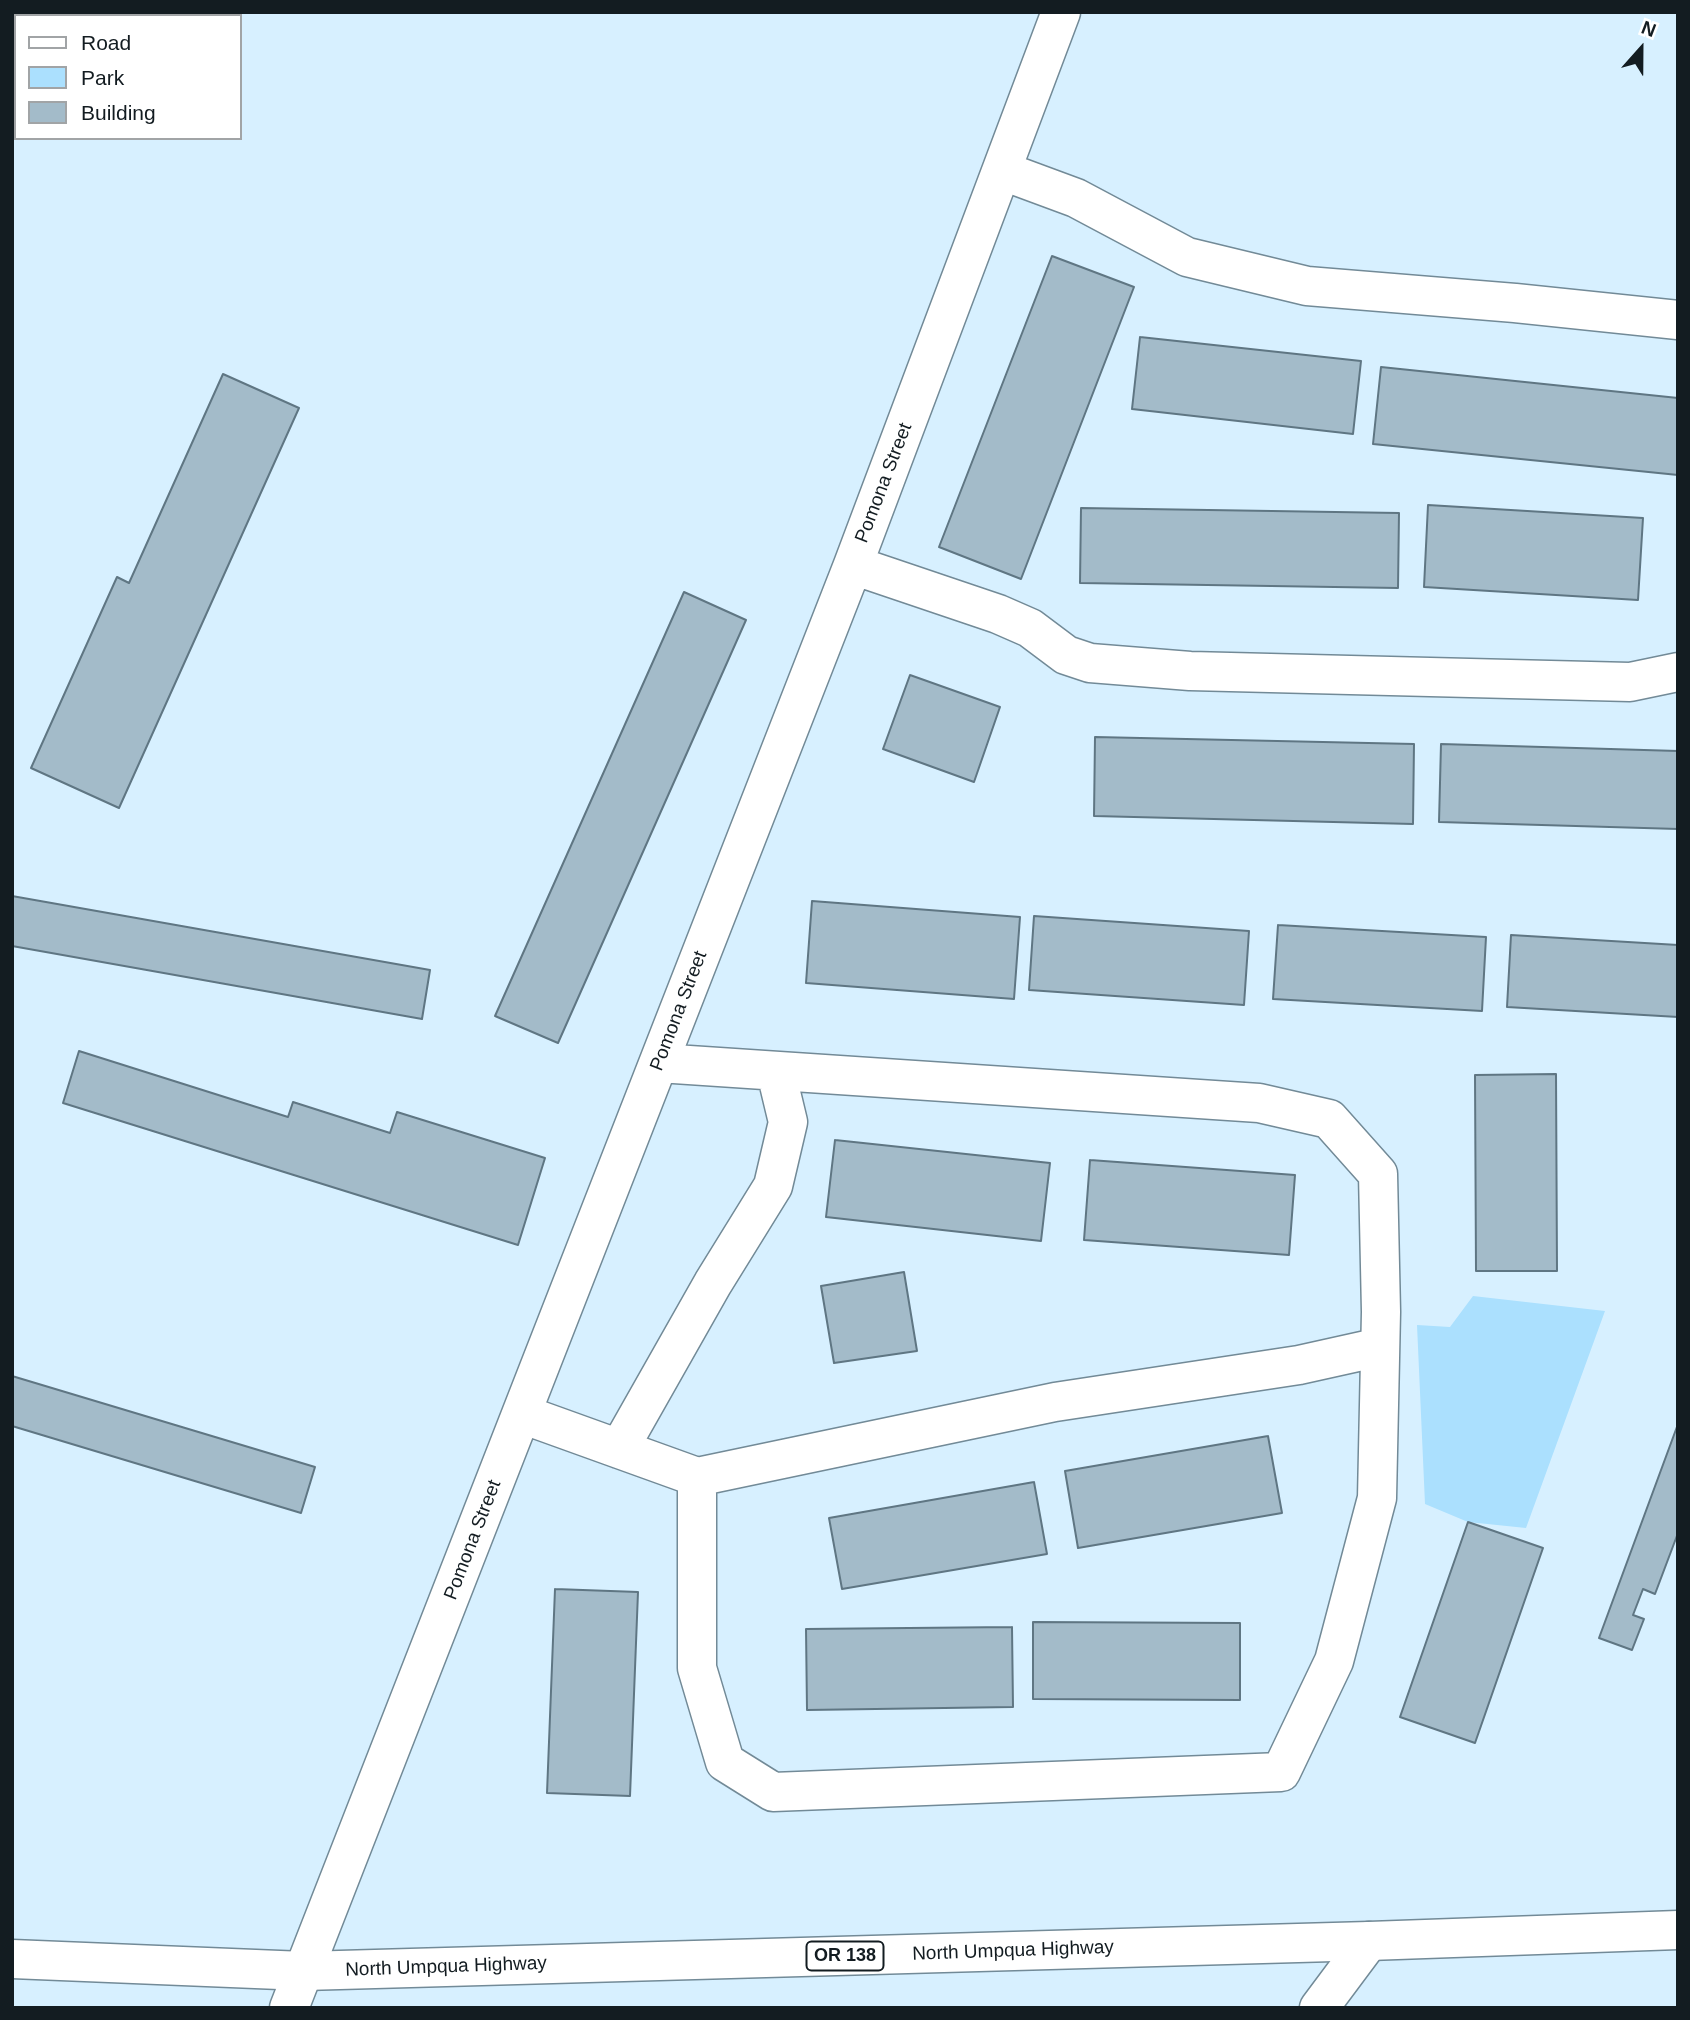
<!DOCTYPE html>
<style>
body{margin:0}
#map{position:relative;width:1690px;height:2020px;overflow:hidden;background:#d7f0ff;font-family:Helvetica,sans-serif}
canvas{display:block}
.frame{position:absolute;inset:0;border:14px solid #131c21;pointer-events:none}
.legend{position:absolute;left:14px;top:14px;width:228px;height:126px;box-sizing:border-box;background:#fff;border:2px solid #a1a4a6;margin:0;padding:9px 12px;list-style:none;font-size:21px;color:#131c21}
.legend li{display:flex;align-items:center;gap:14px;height:35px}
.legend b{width:35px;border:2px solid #a1a4a6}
.north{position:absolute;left:1606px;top:14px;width:70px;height:70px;-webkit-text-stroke:5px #fff;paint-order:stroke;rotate:21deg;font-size:19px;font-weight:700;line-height:28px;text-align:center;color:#131c21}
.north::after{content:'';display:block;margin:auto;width:24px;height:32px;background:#131c21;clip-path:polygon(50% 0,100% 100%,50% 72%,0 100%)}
</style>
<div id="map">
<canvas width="1690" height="2020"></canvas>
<div class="frame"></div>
<ul class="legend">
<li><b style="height:9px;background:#fff"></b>Road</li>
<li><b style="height:19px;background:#abe0fe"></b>Park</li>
<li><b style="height:19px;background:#a3bbc9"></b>Building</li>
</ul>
<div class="north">N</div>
</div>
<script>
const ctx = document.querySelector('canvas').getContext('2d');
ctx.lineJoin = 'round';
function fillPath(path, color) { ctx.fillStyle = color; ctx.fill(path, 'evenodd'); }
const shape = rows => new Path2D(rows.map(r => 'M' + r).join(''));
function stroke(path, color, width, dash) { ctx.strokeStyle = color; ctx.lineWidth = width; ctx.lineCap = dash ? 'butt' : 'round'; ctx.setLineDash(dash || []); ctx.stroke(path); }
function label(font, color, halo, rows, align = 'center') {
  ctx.font = font + ' Helvetica,sans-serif'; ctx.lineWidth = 5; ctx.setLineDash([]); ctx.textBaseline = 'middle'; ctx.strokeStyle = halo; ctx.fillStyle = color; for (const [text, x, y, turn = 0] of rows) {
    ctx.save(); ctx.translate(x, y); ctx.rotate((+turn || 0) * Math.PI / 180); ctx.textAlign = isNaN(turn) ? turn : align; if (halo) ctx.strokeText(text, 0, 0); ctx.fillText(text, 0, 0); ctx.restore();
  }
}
fillPath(shape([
 [1473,1296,1605,1311,1526,1528,1468,1522,1425,1504,1417,1325,1450,1327]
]), '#abe0fe');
const building = shape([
 [1052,256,1134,287,1021,579,939,547,1052,256],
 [1140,337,1361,361,1353,434,1132,409,1140,337],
 [1381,367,1678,398,1678,475,1373,444,1381,367],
 [223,374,299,408,119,808,31,768,117,577,129,583,223,374],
 [1428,505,1643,518,1638,600,1424,587,1428,505],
 [1081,508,1399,513,1398,588,1080,583,1081,508],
 [684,592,746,620,558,1043,495,1016,684,592],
 [910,675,1000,707,974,782,883,749,910,675],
 [1095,737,1414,744,1413,824,1094,816,1095,737],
 [1441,744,1678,751,1678,829,1439,822,1441,744],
 [12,896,430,970,422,1019,12,946,12,896],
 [812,901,1020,917,1014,999,806,983,812,901],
 [1034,916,1249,931,1244,1005,1029,990,1034,916],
 [1278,925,1486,937,1482,1011,1273,999,1278,925],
 [1511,935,1678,945,1678,1017,1507,1007,1511,935],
 [79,1051,288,1117,293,1102,390,1133,397,1112,545,1158,518,1245,63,1103,79,1051],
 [1556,1074,1557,1271,1476,1271,1475,1075,1556,1074],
 [835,1140,1050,1163,1041,1241,826,1217,835,1140],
 [1090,1160,1295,1175,1289,1255,1084,1240,1090,1160],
 [904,1272,917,1351,834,1363,821,1286,904,1272],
 [12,1376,315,1467,301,1513,12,1426,12,1376],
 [1678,1424,1678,1533,1655,1594,1643,1589,1633,1615,1644,1619,1632,1650,1599,1638,1678,1424],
 [1268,1436,1282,1513,1078,1548,1065,1471,1268,1436],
 [1034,1482,1047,1554,842,1589,829,1518,1034,1482],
 [1468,1522,1543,1548,1475,1743,1400,1717,1468,1522],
 [555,1589,638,1592,630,1796,547,1793,555,1589],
 [1033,1622,1240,1623,1240,1700,1033,1699,1033,1622],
 [1012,1627,1013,1707,807,1710,806,1629,1012,1627]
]);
fillPath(building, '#a3bbc9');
stroke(building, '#5f7683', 2);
const minor = shape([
 [1003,171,1076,198,1187,257,1307,286,1515,303,1678,320],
 [853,565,998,614,1030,628,1066,655,1090,663,1190,671,1630,682,1678,672],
 [522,1414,697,1477,697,1668,725,1762,773,1792,1281,1772,1334,1661,1377,1498,1381,1312,1378,1174,1329,1119,1259,1103,659,1063],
 [619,1449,713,1283,773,1186,788,1122,776,1072],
 [697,1477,1055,1402,1299,1365,1380,1347],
 [289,2008,853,565,1061,12],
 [1319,2008,1369,1941]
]);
const major = shape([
 [12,1959,304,1971,1369,1941,1678,1930]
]);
stroke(minor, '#728a97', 41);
stroke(major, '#728a97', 41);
stroke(minor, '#fff', 38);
stroke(major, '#fff', 38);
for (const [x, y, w] of [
 [845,1956,77]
]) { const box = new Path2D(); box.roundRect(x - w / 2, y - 14.5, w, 29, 5); ctx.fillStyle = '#fff'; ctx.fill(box); stroke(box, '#131c21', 2); }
label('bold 18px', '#131c21', null, [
 ["OR 138",845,1956]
]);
label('19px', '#131c21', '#fff', [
 ["Pomona Street",884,483,-69],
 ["Pomona Street",679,1011,-69],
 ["Pomona Street",473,1540,-69],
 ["North Umpqua Highway",1013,1951,-2],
 ["North Umpqua Highway",446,1967,-2]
]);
</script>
